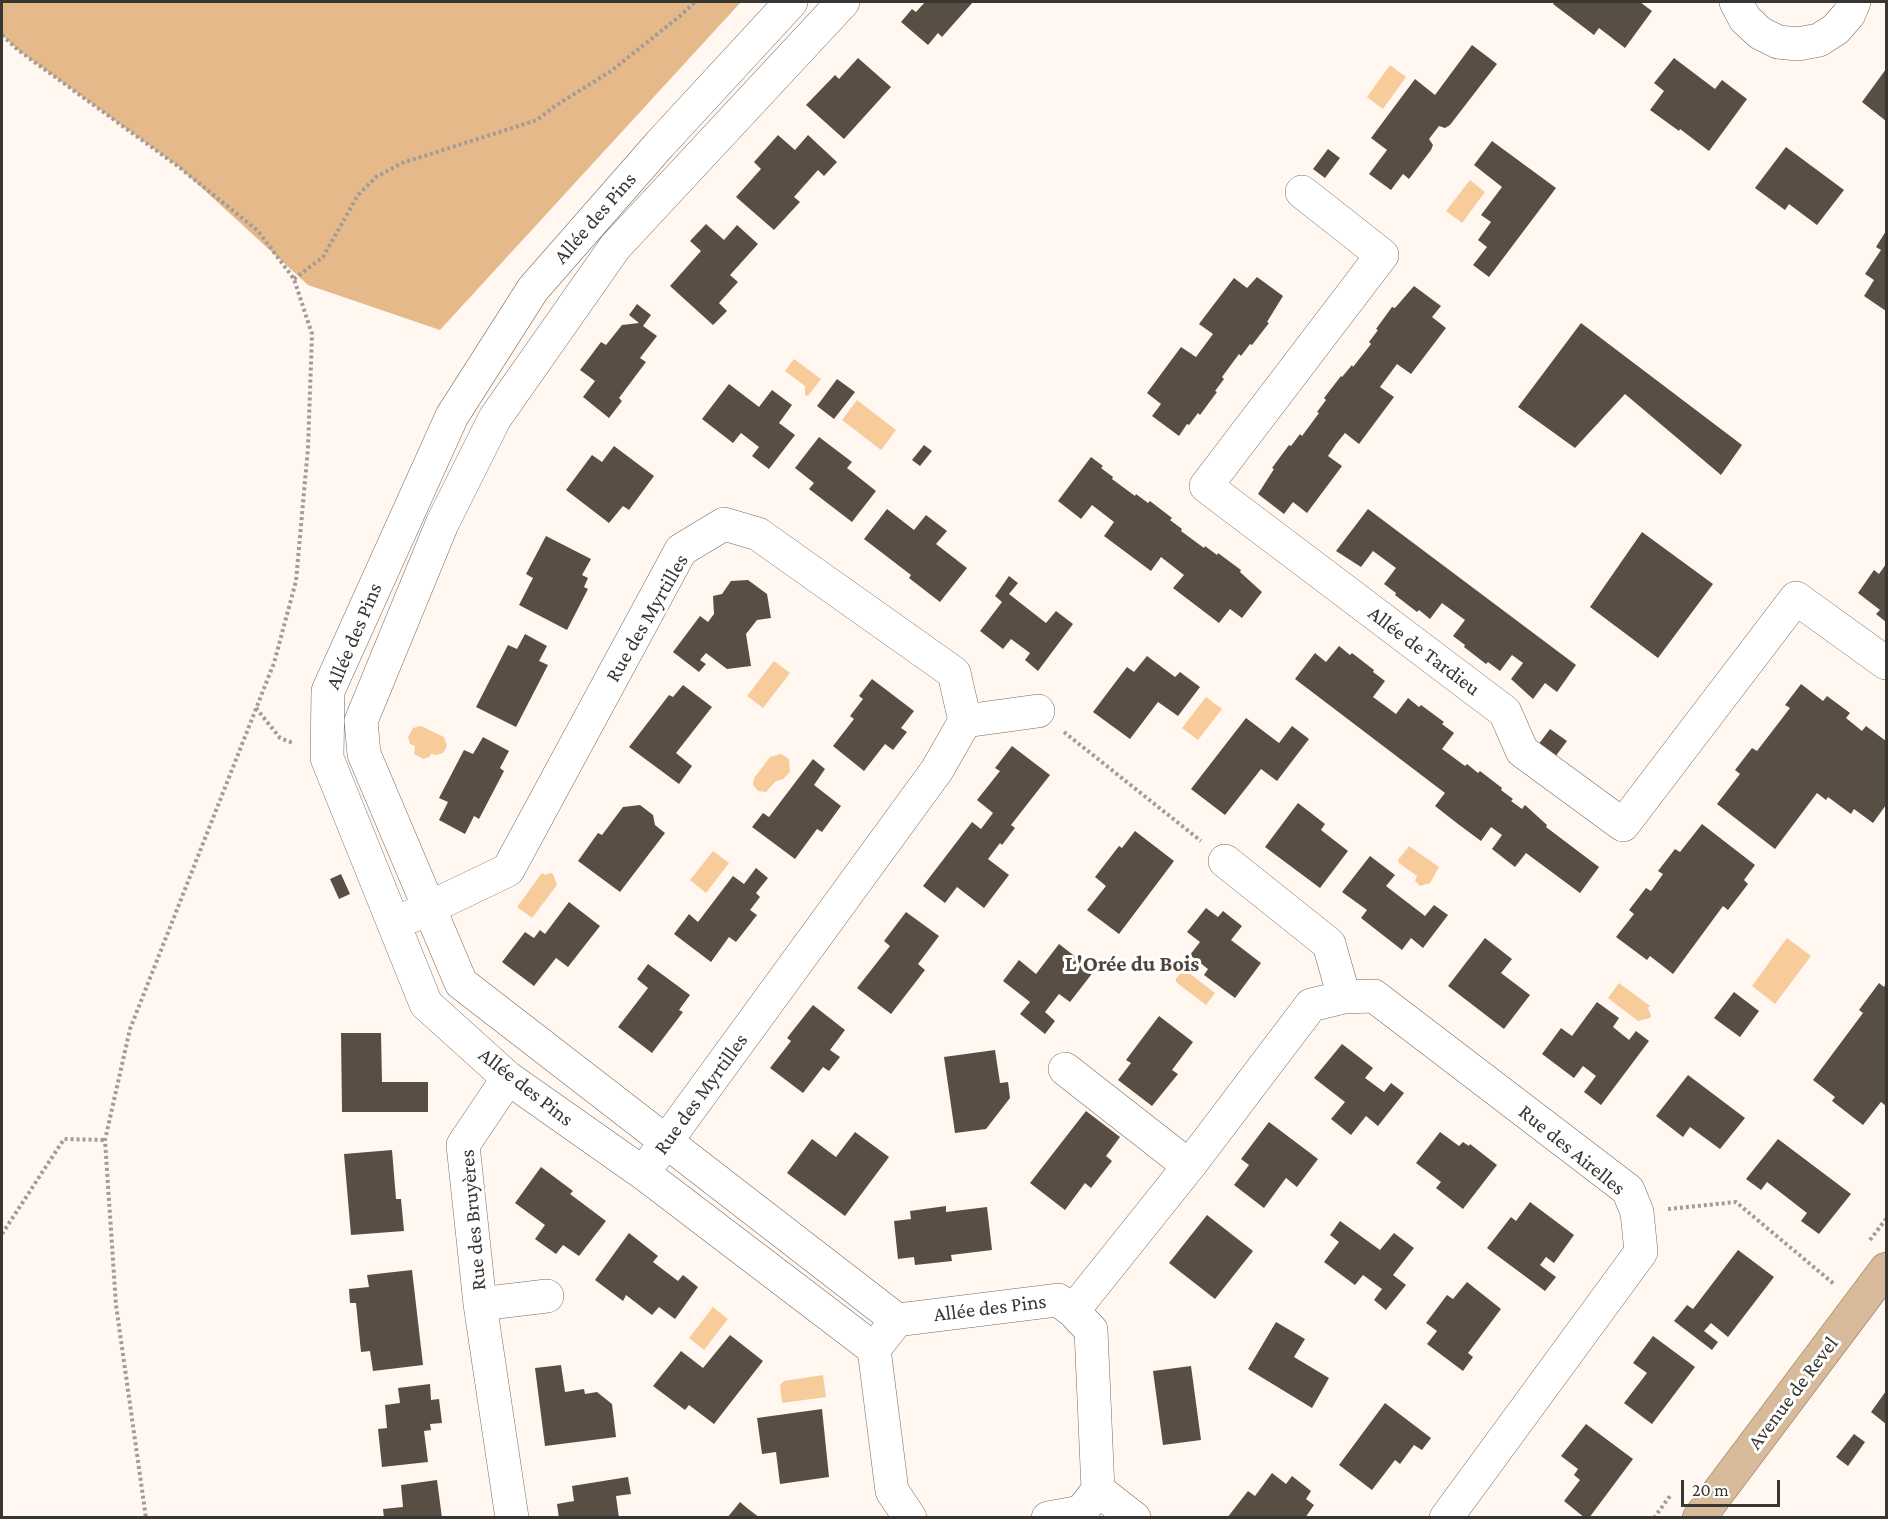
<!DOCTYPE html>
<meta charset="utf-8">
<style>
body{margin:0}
#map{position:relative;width:1888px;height:1519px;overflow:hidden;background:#fff7f0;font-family:"Crimson Pro",serif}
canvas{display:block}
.frame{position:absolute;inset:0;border:3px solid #393530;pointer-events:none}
.scale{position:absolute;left:1681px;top:1480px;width:99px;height:27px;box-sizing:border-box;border:3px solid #393530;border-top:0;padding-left:8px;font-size:18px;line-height:21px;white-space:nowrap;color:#393530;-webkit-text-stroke:4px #fff;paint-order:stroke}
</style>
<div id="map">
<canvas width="1888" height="1519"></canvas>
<div class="frame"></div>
<div class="scale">20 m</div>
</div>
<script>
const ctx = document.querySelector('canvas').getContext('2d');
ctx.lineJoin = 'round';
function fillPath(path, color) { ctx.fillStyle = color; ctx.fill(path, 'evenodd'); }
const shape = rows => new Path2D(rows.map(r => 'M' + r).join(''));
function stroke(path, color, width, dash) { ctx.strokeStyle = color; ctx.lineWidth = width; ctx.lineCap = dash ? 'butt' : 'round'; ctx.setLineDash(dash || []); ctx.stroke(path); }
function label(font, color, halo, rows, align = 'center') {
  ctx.font = font + ' "Crimson Pro",serif'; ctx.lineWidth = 6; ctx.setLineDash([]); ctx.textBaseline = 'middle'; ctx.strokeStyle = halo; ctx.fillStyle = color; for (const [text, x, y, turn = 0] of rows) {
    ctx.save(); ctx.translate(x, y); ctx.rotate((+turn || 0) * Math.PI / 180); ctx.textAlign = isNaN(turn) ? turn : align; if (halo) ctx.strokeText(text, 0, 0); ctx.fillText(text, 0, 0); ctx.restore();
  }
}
fillPath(shape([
 [2,2,741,2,440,330,308,285,179,167,18,50,2,35]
]), '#e6b98a');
fillPath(shape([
 [1390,65,1406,77,1383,109,1367,97],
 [1470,180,1485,192,1462,223,1446,211],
 [794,359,821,379,808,396,805,395,805,386,785,371],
 [857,400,896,430,881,450,842,420],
 [774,661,790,673,763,708,747,696],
 [1206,697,1222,709,1198,740,1182,728],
 [421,726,444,737,447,746,443,753,436,755,431,754,429,757,423,759,414,754,415,746,410,744,408,737,413,728],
 [781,754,789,759,790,772,783,779,776,781,766,792,758,791,753,785,754,778,770,757],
 [1409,846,1439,867,1430,883,1420,886,1415,881,1417,876,1399,863,1398,860],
 [713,851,729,863,706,893,690,880],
 [542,873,545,875,550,873,553,874,557,885,532,918,517,907],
 [1787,938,1811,956,1775,1004,1752,986],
 [1185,970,1215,993,1206,1005,1176,982,1176,979,1182,971],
 [1619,983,1650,1006,1648,1008,1651,1016,1650,1018,1638,1021,1608,998],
 [713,1307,728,1319,704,1350,689,1338],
 [823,1375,826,1397,782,1403,780,1385,784,1381]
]), '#f8cb9b');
fillPath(shape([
 [925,2,973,2,942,37,938,33,928,45,901,22,912,9,916,12],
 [1555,2,1640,2,1652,11,1625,48,1599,28,1594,35,1553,4],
 [1472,45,1497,64,1450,125,1445,128,1439,126,1429,139,1433,145,1431,150,1409,179,1403,174,1391,190,1369,174,1387,150,1371,138,1415,79,1435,95],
 [858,58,891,87,844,139,806,105,835,75,839,79],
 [1674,58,1715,89,1722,80,1747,99,1709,151,1680,129,1679,131,1650,110,1664,91,1654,83],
 [1886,69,1886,121,1862,102],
 [778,135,795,150,808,135,837,162,824,176,818,170,794,197,800,202,774,230,736,197,761,169,754,162],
 [1492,141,1556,188,1489,277,1473,265,1487,247,1478,240,1491,222,1481,215,1502,187,1474,165],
 [1786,147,1844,190,1817,225,1789,204,1785,210,1755,188],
 [1328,149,1340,158,1325,178,1313,169],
 [706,224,724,240,737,225,758,244,730,275,738,282,719,303,727,311,713,325,670,286,701,251,690,241],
 [1886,231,1886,311,1864,296,1874,280,1865,274,1881,250,1876,247],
 [1257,277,1283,296,1267,322,1269,323,1252,345,1250,344,1241,356,1239,354,1222,377,1224,379,1215,391,1217,392,1200,415,1198,413,1189,425,1187,424,1179,436,1152,416,1161,404,1147,393,1181,347,1196,357,1213,334,1199,324,1234,278,1247,288],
 [1414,286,1441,306,1432,317,1446,328,1411,374,1397,364,1380,387,1394,397,1359,444,1345,433,1336,444,1328,456,1342,466,1307,513,1293,502,1284,514,1258,494,1274,469,1272,468,1289,445,1291,446,1300,434,1302,436,1319,413,1317,412,1326,400,1324,398,1341,376,1342,377,1352,365,1353,367,1371,344,1369,342,1378,330,1376,329,1392,307,1395,308],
 [637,304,651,315,643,326,657,336,640,358,646,362,619,398,622,401,609,418,583,397,595,381,580,370,601,342,606,345,622,325,639,323,629,315],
 [1581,323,1742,445,1721,475,1625,394,1575,448,1518,407],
 [837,379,855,392,834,419,817,406],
 [729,384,759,407,772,390,792,405,779,423,795,435,769,469,752,456,759,447,741,433,733,443,702,419],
 [819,437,852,462,847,468,876,491,852,522,809,489,814,483,795,468],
 [924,445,932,451,920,466,912,460],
 [614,446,654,476,629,510,623,506,609,523,566,490,592,455,602,462],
 [1091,457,1103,466,1101,468,1113,477,1112,479,1135,496,1136,494,1148,503,1150,501,1172,518,1170,520,1182,529,1181,531,1204,548,1205,546,1217,555,1218,553,1241,570,1240,572,1262,592,1242,618,1230,609,1219,623,1173,588,1184,575,1161,557,1151,571,1104,536,1114,522,1092,505,1081,519,1058,501],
 [887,509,914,530,926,515,947,531,936,544,967,568,940,602,909,578,911,575,864,539],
 [1368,509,1576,665,1557,692,1545,683,1533,699,1511,679,1523,663,1512,655,1500,671,1488,662,1486,664,1464,647,1465,645,1453,636,1465,620,1442,603,1430,619,1419,610,1417,612,1395,595,1396,593,1384,584,1396,568,1373,551,1361,567,1336,551],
 [1642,532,1713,584,1658,658,1590,607],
 [546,536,591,559,582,575,588,578,584,587,588,589,567,630,519,605,533,578,526,574],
 [1886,564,1886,622,1876,614,1880,610,1858,593,1874,570,1879,574],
 [1009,576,1018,583,1009,594,1046,623,1056,611,1073,624,1038,671,1025,660,1030,653,1011,639,1003,649,980,631,1002,602,995,596],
 [748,580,767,594,771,618,757,620,746,634,751,666,727,669,706,653,700,660,706,664,699,672,673,652,700,616,708,622,714,614,713,596,722,594,731,581],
 [525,634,547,646,539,661,548,665,516,727,476,707,508,645,517,649],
 [1339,646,1350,655,1352,653,1374,670,1373,672,1385,681,1373,697,1396,714,1408,698,1419,707,1421,705,1444,722,1442,724,1454,733,1442,749,1465,766,1467,764,1478,773,1480,771,1502,788,1501,790,1513,799,1511,801,1522,809,1525,805,1547,825,1546,827,1599,867,1580,893,1526,853,1515,867,1492,849,1502,835,1491,827,1481,841,1458,824,1435,806,1445,793,1295,679,1315,653,1326,662],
 [1147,656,1175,677,1180,672,1200,687,1178,716,1158,702,1130,739,1093,712,1127,667,1134,672],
 [872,679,914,711,901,728,907,732,893,750,885,744,864,771,833,746,854,719,850,716,863,699,859,696],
 [1801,684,1823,701,1827,696,1850,713,1846,718,1862,731,1866,726,1886,741,1885,748,1886,749,1886,805,1873,823,1854,809,1851,814,1828,797,1826,800,1817,793,1775,849,1717,804,1740,774,1735,770,1752,748,1757,751,1790,708,1785,705],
 [683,685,712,707,676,753,692,766,679,784,629,747,669,695,673,697],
 [1246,718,1279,743,1292,726,1309,739,1277,781,1261,769,1225,815,1191,789],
 [1550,729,1567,741,1555,757,1538,745],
 [483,737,509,751,500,768,504,771,479,819,474,816,465,834,439,820,448,802,439,798,464,750,473,754],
 [1012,746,1050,775,1011,825,1015,828,1002,845,1000,843,988,859,1009,875,984,908,957,887,945,903,923,886,972,822,981,829,993,813,977,800,1000,771,995,768],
 [813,759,825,769,814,785,841,806,822,832,817,829,795,859,752,827,763,813,769,817],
 [1298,803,1325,824,1321,830,1348,851,1320,888,1265,847],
 [640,805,653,815,655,825,665,833,620,892,578,861,598,833,602,835,623,807],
 [1702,824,1755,865,1744,880,1748,884,1728,910,1723,906,1673,974,1650,956,1647,960,1616,937,1634,914,1629,910,1646,888,1651,891,1663,874,1658,871,1675,849,1680,852],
 [1135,831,1174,861,1119,934,1087,910,1106,886,1095,877,1119,846,1122,848],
 [1370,856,1395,875,1386,886,1425,916,1434,905,1448,915,1423,948,1411,938,1402,950,1361,918,1367,910,1342,892],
 [756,868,768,878,756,893,760,897,750,910,757,915,736,942,729,937,711,962,674,934,689,914,698,922,733,876,744,884],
 [341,874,350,894,339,899,330,879],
 [569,902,600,926,568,967,556,958,534,986,502,962,525,932,534,938,540,930,545,934],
 [1206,908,1218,917,1223,911,1242,926,1231,940,1261,963,1235,998,1204,975,1208,969,1190,955,1200,942,1187,932],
 [906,912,939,936,918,964,925,970,891,1014,857,988,890,946,884,941],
 [1485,938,1512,959,1501,973,1530,995,1504,1029,1448,986],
 [1059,944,1094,971,1070,1002,1059,994,1045,1012,1055,1021,1045,1034,1020,1014,1030,1002,1003,981,1019,960,1036,974],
 [648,964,690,995,679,1010,683,1012,652,1053,618,1027,648,988,637,979],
 [1879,983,1884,987,1886,983,1886,1106,1881,1102,1863,1125,1832,1101,1835,1097,1813,1080,1863,1013,1859,1010],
 [1734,992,1759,1011,1740,1037,1714,1018],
 [1597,1002,1619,1018,1613,1027,1629,1040,1636,1031,1649,1041,1601,1105,1584,1092,1596,1076,1583,1066,1574,1078,1542,1054,1561,1028,1572,1036],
 [813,1005,845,1030,830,1050,840,1057,829,1071,823,1067,803,1093,770,1068,791,1041,787,1038],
 [1159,1016,1193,1042,1172,1070,1178,1074,1152,1106,1118,1080,1131,1063,1126,1060],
 [341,1033,381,1033,382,1082,428,1082,428,1112,342,1112],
 [1342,1044,1373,1068,1365,1078,1384,1092,1391,1083,1404,1093,1378,1126,1366,1116,1351,1135,1331,1119,1345,1102,1314,1078],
 [995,1050,1000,1083,1008,1082,1010,1098,986,1129,955,1133,944,1057],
 [1688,1075,1745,1118,1720,1149,1690,1127,1683,1137,1656,1116],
 [1086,1111,1120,1137,1106,1156,1112,1161,1091,1188,1085,1183,1065,1210,1030,1183],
 [1269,1122,1318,1159,1297,1187,1286,1178,1264,1208,1234,1185,1249,1165,1241,1159],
 [855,1132,889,1157,845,1216,787,1173,812,1139,836,1157],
 [1440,1132,1459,1146,1463,1142,1469,1146,1470,1144,1497,1165,1463,1209,1436,1188,1441,1182,1416,1163],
 [1778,1139,1851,1194,1819,1234,1801,1221,1807,1213,1767,1182,1761,1190,1746,1179],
 [392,1150,396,1199,401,1199,404,1231,351,1235,344,1154],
 [541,1167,573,1191,570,1194,606,1221,579,1256,563,1245,556,1254,535,1239,545,1225,515,1203],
 [1530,1202,1574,1235,1554,1263,1546,1257,1540,1265,1556,1277,1545,1291,1487,1248,1511,1217,1516,1221],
 [946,1206,946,1212,987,1207,992,1250,951,1255,952,1261,915,1265,914,1257,898,1259,894,1221,911,1219,910,1211],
 [1207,1215,1253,1251,1215,1299,1169,1263],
 [1340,1221,1380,1250,1394,1233,1414,1248,1393,1275,1406,1285,1386,1310,1374,1300,1382,1289,1363,1275,1355,1285,1324,1262,1339,1242,1330,1235],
 [629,1233,658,1256,653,1262,678,1281,683,1275,698,1287,675,1319,659,1307,652,1315,626,1295,623,1301,595,1280],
 [1738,1250,1774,1277,1728,1337,1711,1323,1704,1331,1718,1342,1712,1350,1674,1321,1687,1305,1693,1309],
 [412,1270,423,1365,373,1371,370,1351,361,1352,356,1303,350,1303,349,1289,369,1287,367,1275],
 [1467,1282,1501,1309,1468,1353,1473,1357,1463,1371,1427,1344,1437,1331,1426,1323,1447,1295,1453,1299],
 [1276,1322,1305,1339,1294,1357,1329,1378,1312,1408,1248,1369],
 [730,1335,763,1361,714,1424,689,1405,685,1410,653,1386,681,1351,703,1368],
 [1653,1336,1695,1367,1652,1424,1624,1403,1647,1373,1633,1363],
 [561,1365,565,1392,584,1389,585,1394,597,1392,612,1404,616,1437,545,1446,535,1368],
 [1191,1366,1201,1440,1163,1445,1153,1371],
 [430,1384,431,1400,439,1399,442,1423,430,1424,431,1430,424,1431,428,1462,382,1467,378,1429,387,1428,385,1405,400,1403,398,1388],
 [1886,1391,1886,1424,1871,1412],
 [1385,1403,1431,1438,1422,1450,1414,1445,1400,1464,1395,1460,1372,1490,1339,1465],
 [822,1409,829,1477,780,1484,776,1452,762,1454,757,1418],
 [1586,1424,1633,1459,1589,1518,1585,1518,1564,1501,1580,1480,1574,1475,1578,1469,1561,1456],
 [1854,1434,1865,1442,1848,1466,1836,1457],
 [1272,1473,1286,1484,1292,1476,1311,1491,1306,1499,1314,1505,1305,1518,1227,1518,1248,1491,1255,1496],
 [628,1477,631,1494,616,1496,619,1518,559,1518,557,1504,574,1501,572,1486],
 [437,1480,442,1518,384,1518,383,1509,403,1507,401,1485],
 [740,1502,747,1508,760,1518,727,1518]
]), '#594e44');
const minor = shape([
 [791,2,660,144,533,289,452,416,328,691,327,758,426,1004,508,1078,643,1173,874,1349],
 [843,2,615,247,495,418,442,524,361,721,364,754,461,983,897,1320],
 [1736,2,1745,19,1760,33,1778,42,1798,44,1819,40,1836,29,1849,14,1854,2],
 [1302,192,1382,255,1206,486,1505,712,1522,751,1623,825,1796,598,1886,663],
 [965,721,1038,711],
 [1225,861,1329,944,1344,997],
 [412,916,508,870,681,550,724,524,758,534,954,673,965,721,937,770,654,1158],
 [1065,1069,1189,1166],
 [508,1078,463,1145,480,1304,512,1518],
 [480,1304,547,1296],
 [1073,1311,1189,1166,1311,1005,1344,997,1374,996,1628,1190,1637,1212,1641,1252,1446,1518],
 [1098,1490,1134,1518],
 [910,1518,892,1491,874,1349,897,1320,1058,1300,1073,1311,1091,1330,1098,1490,1081,1512,1048,1518]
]);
const major = shape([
 [1699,1518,1886,1269]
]);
stroke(minor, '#766b61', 34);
stroke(major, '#8e6e49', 34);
stroke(shape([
 [2,35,18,50,179,167,258,231,294,279,312,334,308,448,296,581,274,663,130,1029,105,1140,116,1305,146,1518],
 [294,279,323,257,358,195,376,177,402,163,537,120,555,106,611,71,680,16,695,2],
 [256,708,280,738,293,743],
 [1064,732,1201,841],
 [1668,1209,1736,1202,1834,1284],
 [2,1234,64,1139,105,1140],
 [1870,1240,1886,1219],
 [1654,1518,1670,1496]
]), '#a29c96', 4, [3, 3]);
stroke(minor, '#fff', 33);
stroke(major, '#d7ba9a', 33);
label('21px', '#393530', '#fff', [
 ["Allée des Pins",595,218,-49],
 ["Rue des Myrtilles",647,618,-60],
 ["Allée des Pins",354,636,-67],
 ["Allée de Tardieu",1424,651,37],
 ["Allée des Pins",526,1087,38],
 ["Rue des Myrtilles",701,1094,-54],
 ["Rue des Airelles",1572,1150,39],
 ["Rue des Bruyères",473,1220,-95],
 ["Allée des Pins",990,1308,-7],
 ["Avenue de Revel",1793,1393,-53]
]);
label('bold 22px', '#4e443a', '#fff', [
 ["L'Orée du Bois",1132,964]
]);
</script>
